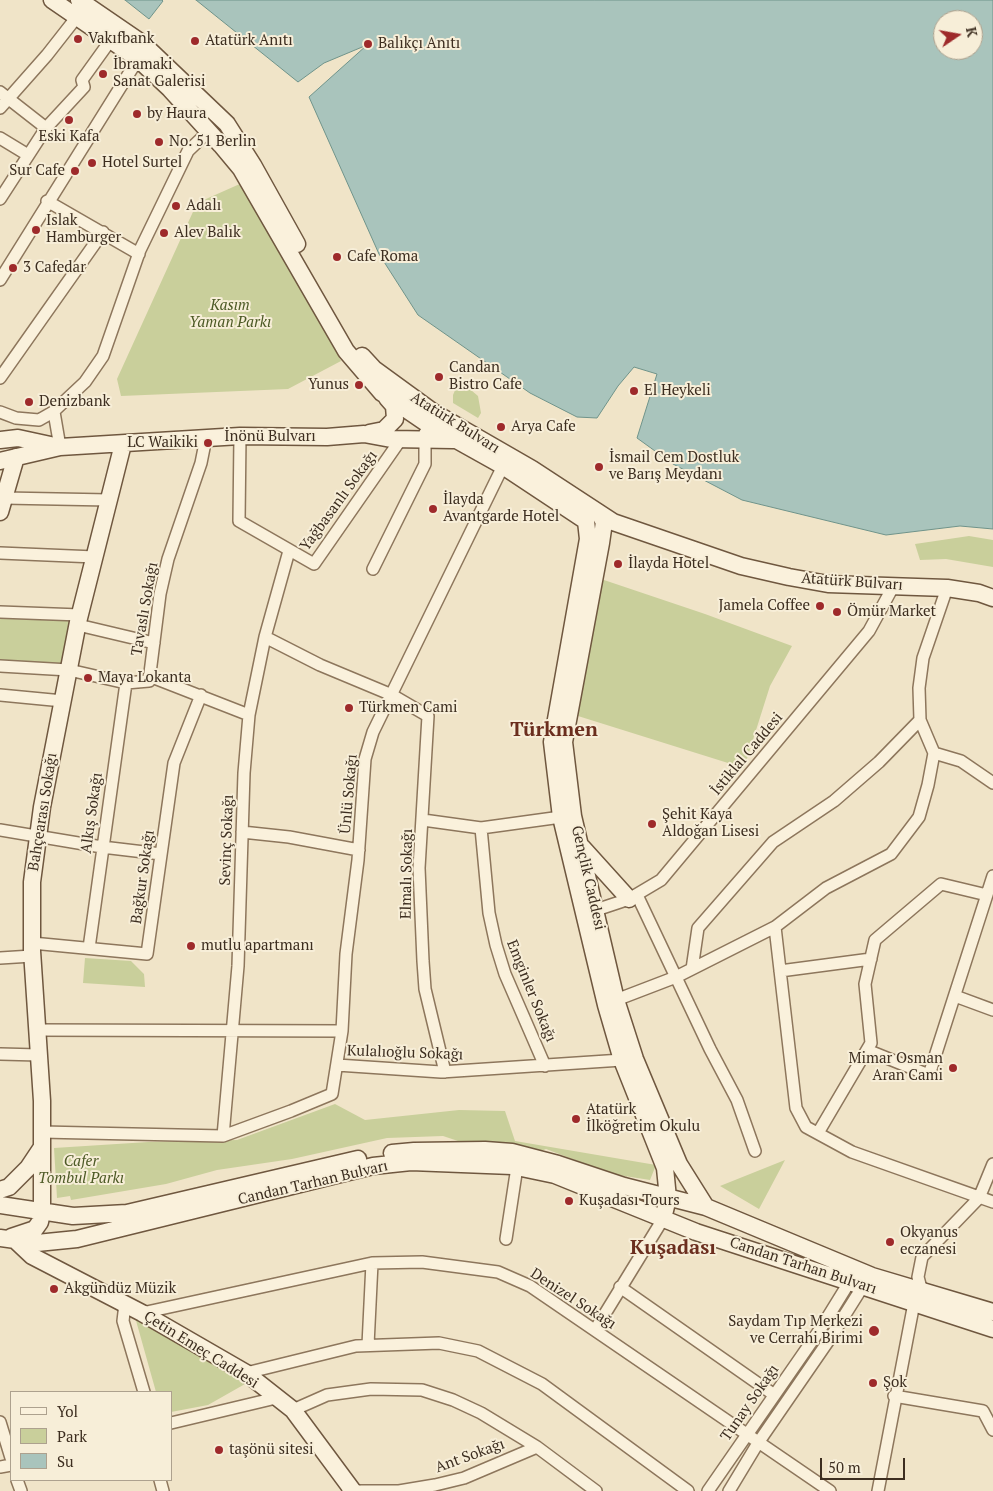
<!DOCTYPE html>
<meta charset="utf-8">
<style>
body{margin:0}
#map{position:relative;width:993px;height:1491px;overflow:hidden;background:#f0e4c8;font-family:"PT Serif",serif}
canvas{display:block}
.legend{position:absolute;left:10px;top:1391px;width:162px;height:90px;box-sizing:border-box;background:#f7eed8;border:1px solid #ada18e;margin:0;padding:6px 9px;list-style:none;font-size:15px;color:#3d2e20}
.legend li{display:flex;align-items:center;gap:10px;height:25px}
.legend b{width:25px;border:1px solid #ada18e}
.north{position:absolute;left:933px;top:10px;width:50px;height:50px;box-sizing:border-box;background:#f7eed8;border:1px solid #ada18e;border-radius:50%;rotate:78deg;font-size:14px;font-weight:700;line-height:20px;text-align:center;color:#3d2e20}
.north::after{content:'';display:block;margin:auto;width:18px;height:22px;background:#9e2a2b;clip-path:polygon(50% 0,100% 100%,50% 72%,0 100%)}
.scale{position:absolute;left:820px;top:1458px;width:85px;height:22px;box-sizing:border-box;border:2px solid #3d2e20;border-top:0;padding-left:6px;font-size:15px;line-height:18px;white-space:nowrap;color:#3d2e20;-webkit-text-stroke:4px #f7eed8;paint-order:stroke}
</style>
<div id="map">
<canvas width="993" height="1491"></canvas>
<ul class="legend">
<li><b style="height:6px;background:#faf1dc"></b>Yol</li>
<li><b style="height:14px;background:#c9cf9b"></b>Park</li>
<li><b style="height:14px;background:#a9c4bc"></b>Su</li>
</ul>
<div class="north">K</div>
<div class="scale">50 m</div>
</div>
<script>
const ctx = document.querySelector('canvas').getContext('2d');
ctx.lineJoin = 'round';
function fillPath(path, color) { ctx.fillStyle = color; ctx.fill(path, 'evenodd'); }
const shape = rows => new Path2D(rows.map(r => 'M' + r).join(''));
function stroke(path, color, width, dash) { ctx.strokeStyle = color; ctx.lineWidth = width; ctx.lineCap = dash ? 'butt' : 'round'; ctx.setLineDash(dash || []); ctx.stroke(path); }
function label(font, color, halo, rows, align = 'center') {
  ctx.font = font + ' "PT Serif",serif'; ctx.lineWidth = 4; ctx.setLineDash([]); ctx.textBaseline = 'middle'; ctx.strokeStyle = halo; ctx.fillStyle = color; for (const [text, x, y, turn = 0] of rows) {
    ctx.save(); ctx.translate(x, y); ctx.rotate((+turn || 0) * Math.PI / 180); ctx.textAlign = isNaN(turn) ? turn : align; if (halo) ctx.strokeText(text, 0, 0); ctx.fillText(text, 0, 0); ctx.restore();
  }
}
fillPath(shape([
 [242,183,303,288,341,361,288,389,121,396,117,379,197,203],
 [465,385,478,396,481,413,478,418,453,403,453,395,456,388],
 [969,536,993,540,993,567,946,559,920,560,915,544],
 [601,579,705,614,792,646,770,686,744,768,578,716],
 [0,615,75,619,67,667,0,660],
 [85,958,131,961,144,974,145,987,83,983],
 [335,1104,365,1120,459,1110,505,1111,515,1141,656,1165,650,1180,612,1174,546,1149,528,1156,485,1150,443,1136,387,1138,292,1159,217,1170,166,1184,71,1200,70,1196,57,1198,54,1148,148,1142,237,1140],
 [785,1160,759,1209,720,1186],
 [135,1317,245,1384,208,1405,171,1412,171,1392,156,1392]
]), '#c9cf9b');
const water = shape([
 [125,0,162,0,163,1,149,19,125,0],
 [196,0,993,0,993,529,960,526,886,535,742,500,673,464,637,438,657,374,634,367,618,386,597,418,577,417,530,393,418,315,379,254,309,97,367,45,324,63,298,82,196,0],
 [943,20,973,20,973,50,943,50,943,20]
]);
fillPath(water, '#a9c4bc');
stroke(water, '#6f938a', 1);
const street = shape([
 [0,92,46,128],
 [0,108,47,55,76,18],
 [0,138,28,155],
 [0,199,46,128,84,87,82,80,110,41],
 [47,201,139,254],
 [0,280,138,59],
 [0,378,103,232],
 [0,412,16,418,39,420,53,412,85,382,103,356,140,250,188,151,208,132],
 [54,412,60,447],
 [240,436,239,521,314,564,401,439],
 [4,498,109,500],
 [0,553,95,557],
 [373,569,425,464,425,433],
 [0,612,80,615],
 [78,625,154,643],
 [265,637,320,665,392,695,428,716,419,868,423,961,425,989,445,1072],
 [0,666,69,670,126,683,149,681,160,594,168,559,201,463,206,438],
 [149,676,249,715],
 [0,695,63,701],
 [934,753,961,761,993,783],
 [423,820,481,828],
 [0,830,102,847,161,854],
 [242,832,289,837,359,850],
 [637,895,710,1049,737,1100,755,1151],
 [596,910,629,899,661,880,869,631,894,585],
 [775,927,796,1108,806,1127,852,1152,993,1202],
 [32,943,147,954,174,763,201,695],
 [89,948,126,683],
 [0,958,32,956],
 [692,969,698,928,773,842,834,801,879,762,920,720],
 [780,971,871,959],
 [955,996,993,1010],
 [616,1000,676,977,775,927,826,888,891,854,919,817,928,785,934,753,920,720,919,688,923,658,947,588],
 [37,1030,342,1031],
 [867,1050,929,1075,993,876],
 [0,1054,39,1055],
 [337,1065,441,1072,622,1060],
 [545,1066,505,974,496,945,489,913,481,828,561,817],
 [42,1132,223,1136,291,1111,332,1094,342,1031,346,954,358,860,365,759,373,732,503,466],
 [818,1133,871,1043,865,984,875,940,941,884,987,895],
 [223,1136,238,966,244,773,249,715,265,637,289,551],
 [506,1239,517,1167],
 [620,1287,773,1394],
 [922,1292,918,1277,922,1257,979,1198,993,1164],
 [125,1304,123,1321,144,1392],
 [142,1313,372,1263,422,1262,498,1272,530,1286,830,1491],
 [595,1330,663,1219],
 [368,1345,372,1263],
 [246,1373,356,1346,439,1343,478,1351,542,1384,688,1491],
 [894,1396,983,1411,993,1430],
 [293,1410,327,1395,371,1389,422,1390,453,1400,481,1413,537,1447,596,1491],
 [0,1422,11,1458],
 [171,1423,276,1398],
 [0,1467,11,1465],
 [17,1480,21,1491],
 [160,1480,163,1491],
 [348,1491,399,1491,435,1485,464,1478,537,1447],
 [708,1491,821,1328,850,1281],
 [729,1491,758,1443,829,1340,863,1286],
 [878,1491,914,1303]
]);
const secondary = shape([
 [52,0,138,59,170,89,221,145,241,169,346,351,382,393,426,423,503,466,586,521,588,539,552,742,561,817,606,1005,622,1060,665,1168,668,1198,663,1219],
 [79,0,142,43,227,124,253,165,297,244],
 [362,356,374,369,433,412,532,469,613,522,741,566,789,577,828,584,947,588,979,593,993,598],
 [369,433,384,430,395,419,394,406,387,398],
 [0,440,18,438,55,446],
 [0,461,60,447,240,436,327,437,364,434,391,439,453,440],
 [0,512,16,457],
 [599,513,604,522,601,543,564,742,573,816,616,1000,635,1059,679,1164,706,1207],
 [582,847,629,899],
 [392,1153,414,1151,485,1150,512,1152,558,1164,624,1186,706,1207,872,1276,993,1312],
 [0,1190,9,1187,28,1168,42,1147],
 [0,1205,73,1216,127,1213,358,1159],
 [11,1237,35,1229,40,1222,42,1212,42,1101,32,951,32,882,42,807,78,622,123,444],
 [0,1238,37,1243,77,1239,373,1166,411,1162,512,1166,555,1175,696,1232,993,1329],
 [15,1240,32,1256,142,1313,246,1373,293,1410,353,1491]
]);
stroke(street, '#8d765c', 14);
stroke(secondary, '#6f573f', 19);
stroke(street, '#faf1dc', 11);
stroke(secondary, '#faf1dc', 16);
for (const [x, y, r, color] of [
 [78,39,5,"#9e2a2b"],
 [195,41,5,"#9e2a2b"],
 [368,44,5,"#9e2a2b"],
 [103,74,5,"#9e2a2b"],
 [137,114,5,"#9e2a2b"],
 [69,120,5,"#9e2a2b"],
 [159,142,5,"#9e2a2b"],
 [92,163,5,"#9e2a2b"],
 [75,171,5,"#9e2a2b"],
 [176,206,5,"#9e2a2b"],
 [36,230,5,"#9e2a2b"],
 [164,233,5,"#9e2a2b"],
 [337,257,5,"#9e2a2b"],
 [13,268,5,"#9e2a2b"],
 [439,377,5,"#9e2a2b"],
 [359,385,5,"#9e2a2b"],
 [634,391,5,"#9e2a2b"],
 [29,402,5,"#9e2a2b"],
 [501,427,5,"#9e2a2b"],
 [208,443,5,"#9e2a2b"],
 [599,467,5,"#9e2a2b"],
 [433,509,5,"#9e2a2b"],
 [618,564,5,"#9e2a2b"],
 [820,606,5,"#9e2a2b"],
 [837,612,5,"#9e2a2b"],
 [88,678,5,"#9e2a2b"],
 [349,708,5,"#9e2a2b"],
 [652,824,5,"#9e2a2b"],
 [191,946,5,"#9e2a2b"],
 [953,1068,5,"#9e2a2b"],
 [576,1119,5,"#9e2a2b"],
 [569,1201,5,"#9e2a2b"],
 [890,1242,5,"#9e2a2b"],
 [54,1289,5,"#9e2a2b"],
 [874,1331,6,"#9e2a2b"],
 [873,1383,5,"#9e2a2b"],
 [219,1450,5,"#9e2a2b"]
]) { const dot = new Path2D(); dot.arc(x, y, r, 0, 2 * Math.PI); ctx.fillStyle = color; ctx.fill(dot); stroke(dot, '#f7eed8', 2); }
label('15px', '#3d2e20', '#f7eed8', [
 ["Vakıfbank",88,39],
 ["Atatürk Anıtı",205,41],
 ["Balıkçı Anıtı",378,44],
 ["İbramaki",113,65],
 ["Sanat Galerisi",113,82],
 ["by Haura",147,114],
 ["Eski Kafa",69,137,"center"],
 ["No. 51 Berlin",169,142],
 ["Hotel Surtel",102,163],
 ["Sur Cafe",65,171,"right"],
 ["Adalı",186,206],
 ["Islak",46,221],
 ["Hamburger",46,238],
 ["Alev Balık",174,233],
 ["Cafe Roma",347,257],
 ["3 Cafedar",23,268],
 ["Candan",449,368],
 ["Bistro Cafe",449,385],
 ["Yunus",349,385,"right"],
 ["El Heykeli",644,391],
 ["Denizbank",39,402],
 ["Arya Cafe",511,427],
 ["LC Waikiki",198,443,"right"],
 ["İsmail Cem Dostluk",609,458],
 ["ve Barış Meydanı",609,475],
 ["İlayda",443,500],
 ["Avantgarde Hotel",443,517],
 ["İlayda Hotel",628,564],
 ["Jamela Coffee",810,606,"right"],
 ["Ömür Market",847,612],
 ["Maya Lokanta",98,678],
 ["Türkmen Cami",359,708],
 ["Şehit Kaya",662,815],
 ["Aldoğan Lisesi",662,832],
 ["mutlu apartmanı",201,946],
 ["Mimar Osman",943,1059,"right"],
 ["Aran Cami",943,1076,"right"],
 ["Atatürk",586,1110],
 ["İlköğretim Okulu",586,1127],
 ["Kuşadası Tours",579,1201],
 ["Okyanus",900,1233],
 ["eczanesi",900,1250],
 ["Akgündüz Müzik",64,1289],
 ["Saydam Tıp Merkezi",863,1322,"right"],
 ["ve Cerrahi Birimi",863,1339,"right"],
 ["Şok",883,1383],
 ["taşönü sitesi",229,1450]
], 'left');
label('italic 15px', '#4d5a26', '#f7eed8', [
 ["Kasım",230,306],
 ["Yaman Parkı",230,323],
 ["Cafer",81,1162],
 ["Tombul Parkı",81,1179]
]);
label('15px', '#3d2e20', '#f7eed8', [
 ["Atatürk Bulvarı",455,423,32],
 ["İnönü Bulvarı",270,437],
 ["Yağbasanlı Sokağı",339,501,-54],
 ["Atatürk Bulvarı",852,582,4],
 ["Tavaslı Sokağı",145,609,-80],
 ["İstiklal Caddesi",747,754,-50],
 ["Ünlü Sokağı",349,794,-85],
 ["Bahçearası Sokağı",43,812,-81],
 ["Alkış Sokağı",92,813,-82],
 ["Sevinç Sokağı",227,840,-88],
 ["Elmalı Sokağı",407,874,-89],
 ["Bağkur Sokağı",143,877,-82],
 ["Gençlik Caddesi",588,878,77],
 ["Emginler Sokağı",531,991,68],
 ["Kulalıoğlu Sokağı",405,1053,2],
 ["Candan Tarhan Bulvarı",313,1183,-13],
 ["Candan Tarhan Bulvarı",803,1266,18],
 ["Denizel Sokağı",573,1299,33],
 ["Çetin Emeç Caddesi",201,1350,32],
 ["Tunay Sokağı",750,1403,-55],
 ["Ant Sokağı",470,1456,-20]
]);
label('bold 20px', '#6b2e1e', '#f7eed8', [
 ["Türkmen",554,730],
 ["Kuşadası",673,1248]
]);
</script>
